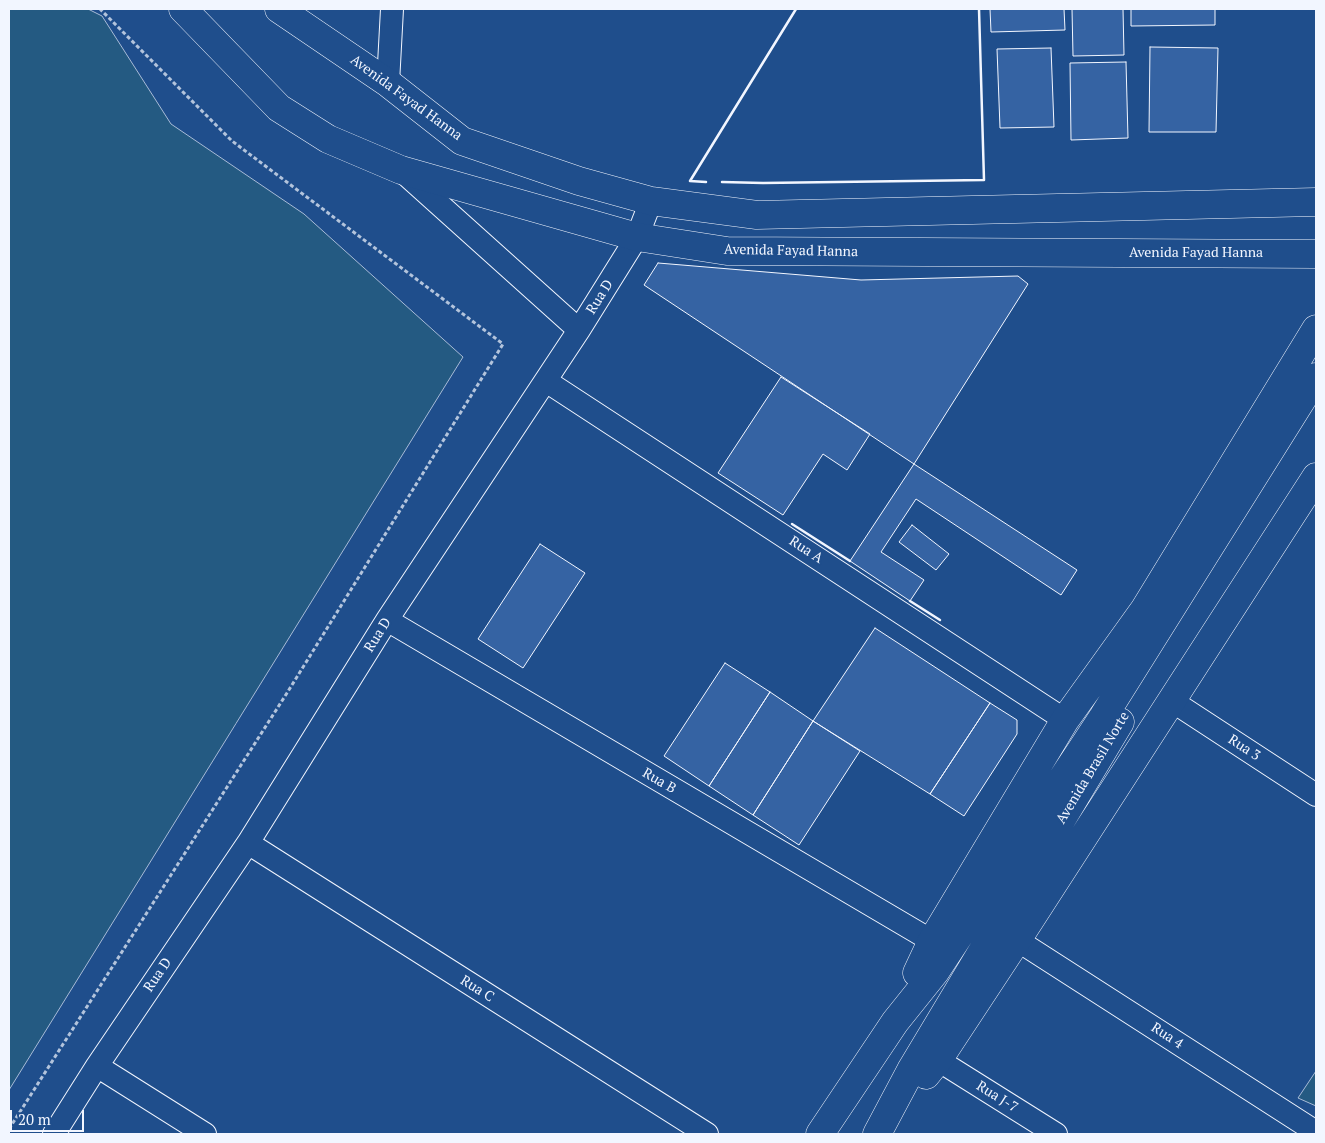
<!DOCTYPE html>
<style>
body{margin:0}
#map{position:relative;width:1325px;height:1143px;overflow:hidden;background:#1f4e8c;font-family:"PT Serif",serif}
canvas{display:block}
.frame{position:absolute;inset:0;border:10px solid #f2f6ff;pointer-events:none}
.scale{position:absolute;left:10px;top:1110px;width:74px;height:22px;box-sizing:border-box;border:2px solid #f2f6ff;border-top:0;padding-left:6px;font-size:15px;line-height:18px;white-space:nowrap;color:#f2f6ff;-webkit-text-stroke:4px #1f4e8c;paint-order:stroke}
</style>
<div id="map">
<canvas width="1325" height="1143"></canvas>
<div class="frame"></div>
<div class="scale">20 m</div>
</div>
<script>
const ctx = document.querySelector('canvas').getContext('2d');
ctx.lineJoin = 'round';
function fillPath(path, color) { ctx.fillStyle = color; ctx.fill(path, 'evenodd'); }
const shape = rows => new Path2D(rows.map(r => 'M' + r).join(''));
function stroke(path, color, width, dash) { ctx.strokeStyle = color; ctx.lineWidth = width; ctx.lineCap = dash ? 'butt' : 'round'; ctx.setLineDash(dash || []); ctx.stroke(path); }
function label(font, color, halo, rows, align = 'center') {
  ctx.font = font + ' "PT Serif",serif'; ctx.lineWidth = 4; ctx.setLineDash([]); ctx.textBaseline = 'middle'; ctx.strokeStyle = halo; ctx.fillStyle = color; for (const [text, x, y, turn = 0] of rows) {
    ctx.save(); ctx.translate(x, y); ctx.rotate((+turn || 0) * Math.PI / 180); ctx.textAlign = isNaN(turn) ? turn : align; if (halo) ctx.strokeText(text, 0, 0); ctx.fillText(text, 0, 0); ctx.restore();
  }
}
const green = shape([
 [9,9,88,9,102,16,171,124,304,214,463,357,9,1090,9,9],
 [1316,1071,1316,1106,1298,1098,1316,1071]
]);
fillPath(green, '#245a82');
stroke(green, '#a8bbd7', 1);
const building = shape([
 [990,9,1064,9,1065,30,991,32,990,9],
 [1072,9,1123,9,1124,55,1073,56,1072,9],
 [1131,9,1215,9,1215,25,1131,26,1131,9],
 [1150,47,1218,48,1216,132,1149,132,1150,47],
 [1051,48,1054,127,1000,128,997,49,1051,48],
 [1126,62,1128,138,1071,140,1070,63,1126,62],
 [658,263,861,280,1018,276,1028,284,914,464,644,285,658,263],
 [781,377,870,434,847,470,823,454,783,515,718,473,781,377],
 [914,464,1077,570,1061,595,916,499,881,552,924,580,910,601,850,561,914,464],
 [912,525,949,554,936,570,899,542,912,525],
 [540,544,585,573,523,668,478,639,540,544],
 [875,628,990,703,930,794,813,721,875,628],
 [725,663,770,692,709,786,664,756,725,663],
 [770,692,813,721,753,815,709,786,770,692],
 [990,703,1017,720,1017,734,964,816,930,794,990,703],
 [813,721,860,751,799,845,753,815,813,721]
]);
fillPath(building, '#3563a3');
stroke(building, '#f2f6ff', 1);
const street = shape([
 [388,83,392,9],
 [402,171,579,330],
 [546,381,1065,720],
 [387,620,932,941],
 [1172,701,1316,795],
 [248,843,707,1134],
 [1017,940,1316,1132],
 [938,1060,1056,1134],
 [97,1066,205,1134],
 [54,1134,97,1066,248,843,387,620,579,330,637,237,651,201]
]);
const secondary = shape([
 [183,9,279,108,328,139,401,170,637,237,727,251,1316,254],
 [279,9,388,83,462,141,579,181,651,201,757,215,1316,202]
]);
const primary = shape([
 [917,973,932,941,1065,720,1144,610,1316,329],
 [926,1075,938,1060,1017,940,1316,477],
 [820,1134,895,1022,935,972,1103,717,1316,377],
 [877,1134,911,1070,1120,722]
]);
stroke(street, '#f2f6ff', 24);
stroke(secondary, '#f2f6ff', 29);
stroke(primary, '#f2f6ff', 29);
stroke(shape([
 [9,1129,287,693,503,344,232,141,100,9]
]), '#b3c4dc', 3, [4, 2.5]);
stroke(street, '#1f4e8c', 22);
stroke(secondary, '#1f4e8c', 28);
stroke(primary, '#1f4e8c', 28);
stroke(shape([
 [706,182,690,181,796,9],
 [722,182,763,183,984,180,979,9],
 [792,524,850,561],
 [910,601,940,620]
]), '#f2f6ff', 2.5);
label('14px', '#f2f6ff', '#1f4e8c', [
 ["Avenida Fayad Hanna",406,98,36],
 ["Avenida Fayad Hanna",791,251,1],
 ["Avenida Fayad Hanna",1196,253],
 ["Rua D",600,297,-58],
 ["Rua A",806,550,33],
 ["Rua D",378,635,-58],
 ["Rua 3",1244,748,33],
 ["Avenida Brasil Norte",1093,768,-59],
 ["Rua B",659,781,30],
 ["Rua D",158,975,-56],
 ["Rua C",477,989,32],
 ["Rua 4",1167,1036,33],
 ["Rua J-7",997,1097,32]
]);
</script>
